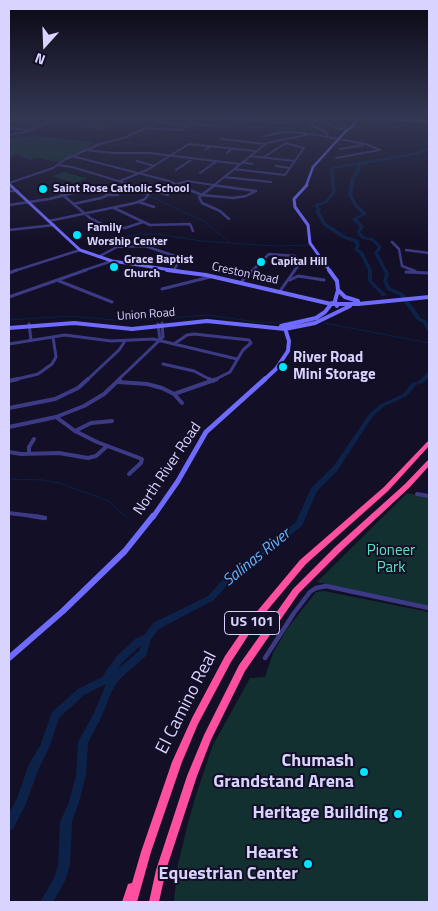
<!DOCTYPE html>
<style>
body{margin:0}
#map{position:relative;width:438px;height:911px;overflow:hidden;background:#130f26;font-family:"Titillium Web",sans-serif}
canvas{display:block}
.frame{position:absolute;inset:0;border:10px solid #d9d4ff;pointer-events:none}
.north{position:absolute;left:20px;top:20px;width:50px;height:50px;-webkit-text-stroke:4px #130f26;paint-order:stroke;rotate:200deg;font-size:14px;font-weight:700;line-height:20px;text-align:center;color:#d9d4ff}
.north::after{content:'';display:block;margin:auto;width:18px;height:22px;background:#d9d4ff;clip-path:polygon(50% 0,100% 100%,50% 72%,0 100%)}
</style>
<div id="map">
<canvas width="438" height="911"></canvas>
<div class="frame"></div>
<div class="north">N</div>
</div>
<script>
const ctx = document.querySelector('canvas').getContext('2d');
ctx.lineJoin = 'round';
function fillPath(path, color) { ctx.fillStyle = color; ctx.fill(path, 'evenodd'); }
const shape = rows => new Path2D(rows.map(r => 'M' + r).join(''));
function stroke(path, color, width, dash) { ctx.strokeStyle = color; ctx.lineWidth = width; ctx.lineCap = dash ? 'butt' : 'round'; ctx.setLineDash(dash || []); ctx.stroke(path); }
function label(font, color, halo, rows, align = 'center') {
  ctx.font = font + ' "Titillium Web",sans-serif'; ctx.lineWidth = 4; ctx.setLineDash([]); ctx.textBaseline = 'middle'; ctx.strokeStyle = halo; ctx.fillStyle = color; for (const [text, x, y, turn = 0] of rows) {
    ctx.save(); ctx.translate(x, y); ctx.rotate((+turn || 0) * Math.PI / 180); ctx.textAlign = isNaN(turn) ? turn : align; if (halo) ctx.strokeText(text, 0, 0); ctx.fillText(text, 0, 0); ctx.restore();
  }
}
fillPath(shape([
 [94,121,102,121,118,124,101,131,81,126],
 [37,136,43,137,93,142,84,151,57,162,37,158,31,160,16,155,9,157,9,138],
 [64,172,86,178,86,179,74,183,52,176],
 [407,493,429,498,429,606,317,582],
 [324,591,429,612,429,902,174,902,177,869,187,827,195,798,212,747,250,678,265,677,273,653,287,629,316,592]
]), '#12302f');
stroke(shape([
 [166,139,216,133,232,135,247,133,255,129,298,129,326,134],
 [29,141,94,144],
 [122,143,133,143],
 [9,144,27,142],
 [105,145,118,145],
 [135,145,147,145,164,140],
 [387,153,392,158],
 [102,186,147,195,205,222,228,241],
 [89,232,96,237,106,240,141,234,157,234,202,241,275,246,310,245],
 [9,320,71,316,124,321,207,315,257,322,281,323,299,320],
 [324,323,429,343],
 [9,479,43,480,59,483,109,501,127,518]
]), '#0c2248', 1);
fillPath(shape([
 [429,147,429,149,416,155,361,165,359,173,355,178,352,195,357,204,367,214,357,219,364,227,360,232,365,237,373,238,382,247,378,253,389,274,387,281,391,288,403,293,421,318,427,321,429,325,429,331,427,330,423,323,417,320,399,295,387,290,383,281,385,274,374,253,378,247,370,240,362,239,356,232,360,227,352,219,362,214,354,206,348,195,351,178,355,173,357,165,333,169,336,192,327,203,318,206,321,209,319,211,326,223,346,236,358,240,360,245,358,249,363,252,372,270,372,281,386,294,386,296,382,296,368,281,368,270,359,253,354,250,356,245,354,242,342,238,323,225,315,211,317,209,314,205,325,201,332,192,330,167,414,153,429,147],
 [429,372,429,377,423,383,416,385,407,396,385,406,373,416,337,471,317,491,302,526,231,581,214,600,159,629,151,639,146,656,123,676,116,684,111,693,101,718,88,743,86,775,79,802,72,822,70,865,65,881,53,902,40,902,54,878,58,865,60,822,69,802,76,775,78,742,94,713,106,684,84,695,59,718,49,748,38,770,26,804,13,829,9,831,9,814,17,798,29,764,40,746,52,712,78,689,102,677,116,657,135,639,144,635,153,623,208,596,225,577,296,522,311,488,333,467,369,414,381,404,403,394,412,383,419,381,427,373,429,372],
 [141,645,139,651,118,669,122,663,141,645]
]), '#0c2248');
stroke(shape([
 [42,118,53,119],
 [163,118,155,122,187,125],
 [164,118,195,119],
 [218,118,285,123,293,118],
 [278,118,291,119],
 [316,119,311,125,328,133,326,136],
 [9,121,20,118],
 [313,121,322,120,336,128,347,130],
 [29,123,42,125],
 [190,123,225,127],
 [9,128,28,130],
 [9,135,26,132,56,118],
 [265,136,283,132,306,133],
 [221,139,265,144],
 [340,149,363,145],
 [86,150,113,153,149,153,240,164],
 [205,150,211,146],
 [227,153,233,148],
 [72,156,169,181,180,186],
 [250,156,295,161],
 [137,161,154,166],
 [242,162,252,164],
 [57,165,72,167,135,186],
 [276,166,290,168],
 [234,169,285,175,304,148,286,143,264,157],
 [176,170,194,158],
 [200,173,217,161],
 [224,177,271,182],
 [120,181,147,170,189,144,256,151],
 [177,184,187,181,220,186],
 [213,186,267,143,311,134,366,144,380,150,336,158]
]), '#3d3a85', 2);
stroke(shape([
 [177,185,202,195,233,198,246,196,256,191,212,185],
 [215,185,199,197,202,203,220,211,229,219],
 [9,191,18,191],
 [58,191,90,218,108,227,125,228,143,222],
 [147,192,156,191,168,195],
 [107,195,118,195],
 [139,202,154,207],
 [9,205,49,199,86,190,98,190,106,193,106,196,101,198,73,204],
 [114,208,150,225,190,224,193,231],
 [49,221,135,203,145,199,148,195,145,190,131,185],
 [392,242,399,249,402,266,415,271],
 [406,250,429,253],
 [98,257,117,247,145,246,178,257,179,262,173,271],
 [14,271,80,250],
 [82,271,112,261],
 [252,271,269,254,295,256,299,265,294,271]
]), '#3d3a85', 2.5);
stroke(shape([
 [412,270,416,272],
 [406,272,429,273],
 [9,273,17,270],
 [290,280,298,276,324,280],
 [59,281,112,302],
 [242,281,253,270],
 [162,289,210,277],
 [280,291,295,270],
 [9,297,86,270],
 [29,324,31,340],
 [158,324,160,340],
 [9,344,65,335,111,341,153,339,237,359],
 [174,344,187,335,194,334,249,340,251,343,243,350,230,372,214,380],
 [163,364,194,371,211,380],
 [13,380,38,374,52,364,56,357,53,337],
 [87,380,119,350,125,341],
 [118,380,163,337,162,323]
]), '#3d3a85', 3);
stroke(shape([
 [209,379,213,381],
 [9,381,18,379],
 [118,382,147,384,162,388,174,394,182,403],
 [174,394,217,379],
 [9,408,55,399,78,388,88,379],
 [56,417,75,431,97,442,142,459,141,463,129,474],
 [9,427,56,417,84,406,104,394,120,379],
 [75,431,91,423,112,421],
 [9,452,21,454,59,453,88,458,96,456,107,446],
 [29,453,29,447,34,439],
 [417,494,429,496],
 [9,513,41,517]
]), '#3d3a85', 4);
stroke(shape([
 [32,516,45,518],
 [265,658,294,613,310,592,316,588,326,586,429,608]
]), '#3d3a85', 4.5);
stroke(shape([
 [9,183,53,168,64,160,100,144,124,138,145,128,181,130,197,118]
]), '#3d3a85', 2);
stroke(shape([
 [9,230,54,225]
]), '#3d3a85', 2.5);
stroke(shape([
 [376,118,429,122],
 [9,184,11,186],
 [306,186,313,167,345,132,354,125,357,118]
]), '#6f6bff', 2.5);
stroke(shape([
 [10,185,80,250,112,261,178,271],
 [307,185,294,199,295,207,308,225,310,243,330,271]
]), '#6f6bff', 3);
stroke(shape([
 [167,270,206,275,331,304,358,304,429,297],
 [329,270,337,281,338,290,335,301,337,306],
 [338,290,345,297,358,301],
 [281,326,316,318,325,312,332,303],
 [9,328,74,323,132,329,207,321,285,329,315,323,350,306],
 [264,380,276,369,288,351,289,341,284,325]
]), '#6f6bff', 4);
stroke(shape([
 [153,517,178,481,206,432,265,379]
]), '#6f6bff', 5);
stroke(shape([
 [9,658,63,611,125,551,153,516]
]), '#6f6bff', 6);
fillPath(shape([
 [429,441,429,446,388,491,306,564,255,625,231,662,198,724,182,762,151,852,137,902,122,902,128,884,132,883,141,852,172,762,192,718,225,656,249,621,300,560,384,487,427,442,429,441],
 [429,460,429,466,409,488,341,551,299,593,245,671,211,740,197,776,166,870,159,902,149,902,156,870,187,776,204,735,239,665,293,589,335,547,405,484,427,461,429,460]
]), '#ff4fa3');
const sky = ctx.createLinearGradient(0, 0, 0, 245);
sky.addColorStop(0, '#0a0815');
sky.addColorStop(0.48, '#333752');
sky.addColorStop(1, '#33375200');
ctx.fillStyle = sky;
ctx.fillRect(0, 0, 438, 245);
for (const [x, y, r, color] of [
 [43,189,5,"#00e5ff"],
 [77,235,5,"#00e5ff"],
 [261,262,5,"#00e5ff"],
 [114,267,5,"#00e5ff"],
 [283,367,5,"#00e5ff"],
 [364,772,5,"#00e5ff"],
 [398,814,5,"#00e5ff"],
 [308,864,5,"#00e5ff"]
]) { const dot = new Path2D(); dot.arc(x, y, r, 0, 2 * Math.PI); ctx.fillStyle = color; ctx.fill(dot); stroke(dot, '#130f26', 2); }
label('bold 12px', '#d9d4ff', '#130f26', [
 ["Saint Rose Catholic School",53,189],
 ["Family",87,228],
 ["Worship Center",87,242],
 ["Grace Baptist",124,260],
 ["Church",124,274],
 ["Capital Hill",271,262]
], 'left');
label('12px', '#d9d4ff', '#130f26', [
 ["Creston Road",245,274,12],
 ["Union Road",146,315,-4]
]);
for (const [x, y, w] of [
 [252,623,55]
]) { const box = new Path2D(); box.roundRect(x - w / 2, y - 11.5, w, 23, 4); ctx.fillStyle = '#130f26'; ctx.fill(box); stroke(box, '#d9d4ff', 1); }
label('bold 14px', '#d9d4ff', null, [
 ["US 101",252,623]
]);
label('bold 15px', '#d9d4ff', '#130f26', [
 ["River Road",293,358],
 ["Mini Storage",293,375]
], 'left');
label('15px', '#d9d4ff', '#130f26', [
 ["North River Road",168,469,-56]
]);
label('15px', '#5fe0c0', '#130f26', [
 ["Pioneer",391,551],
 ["Park",391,568]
]);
label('italic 16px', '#62b6ff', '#130f26', [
 ["Salinas River",257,558,-39]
]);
label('18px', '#d9d4ff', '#130f26', [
 ["El Camino Real",187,703,-63]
]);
label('bold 18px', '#d9d4ff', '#130f26', [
 ["Chumash",354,762],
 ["Grandstand Arena",354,783],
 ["Heritage Building",388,814],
 ["Hearst",298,854],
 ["Equestrian Center",298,875]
], 'right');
</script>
